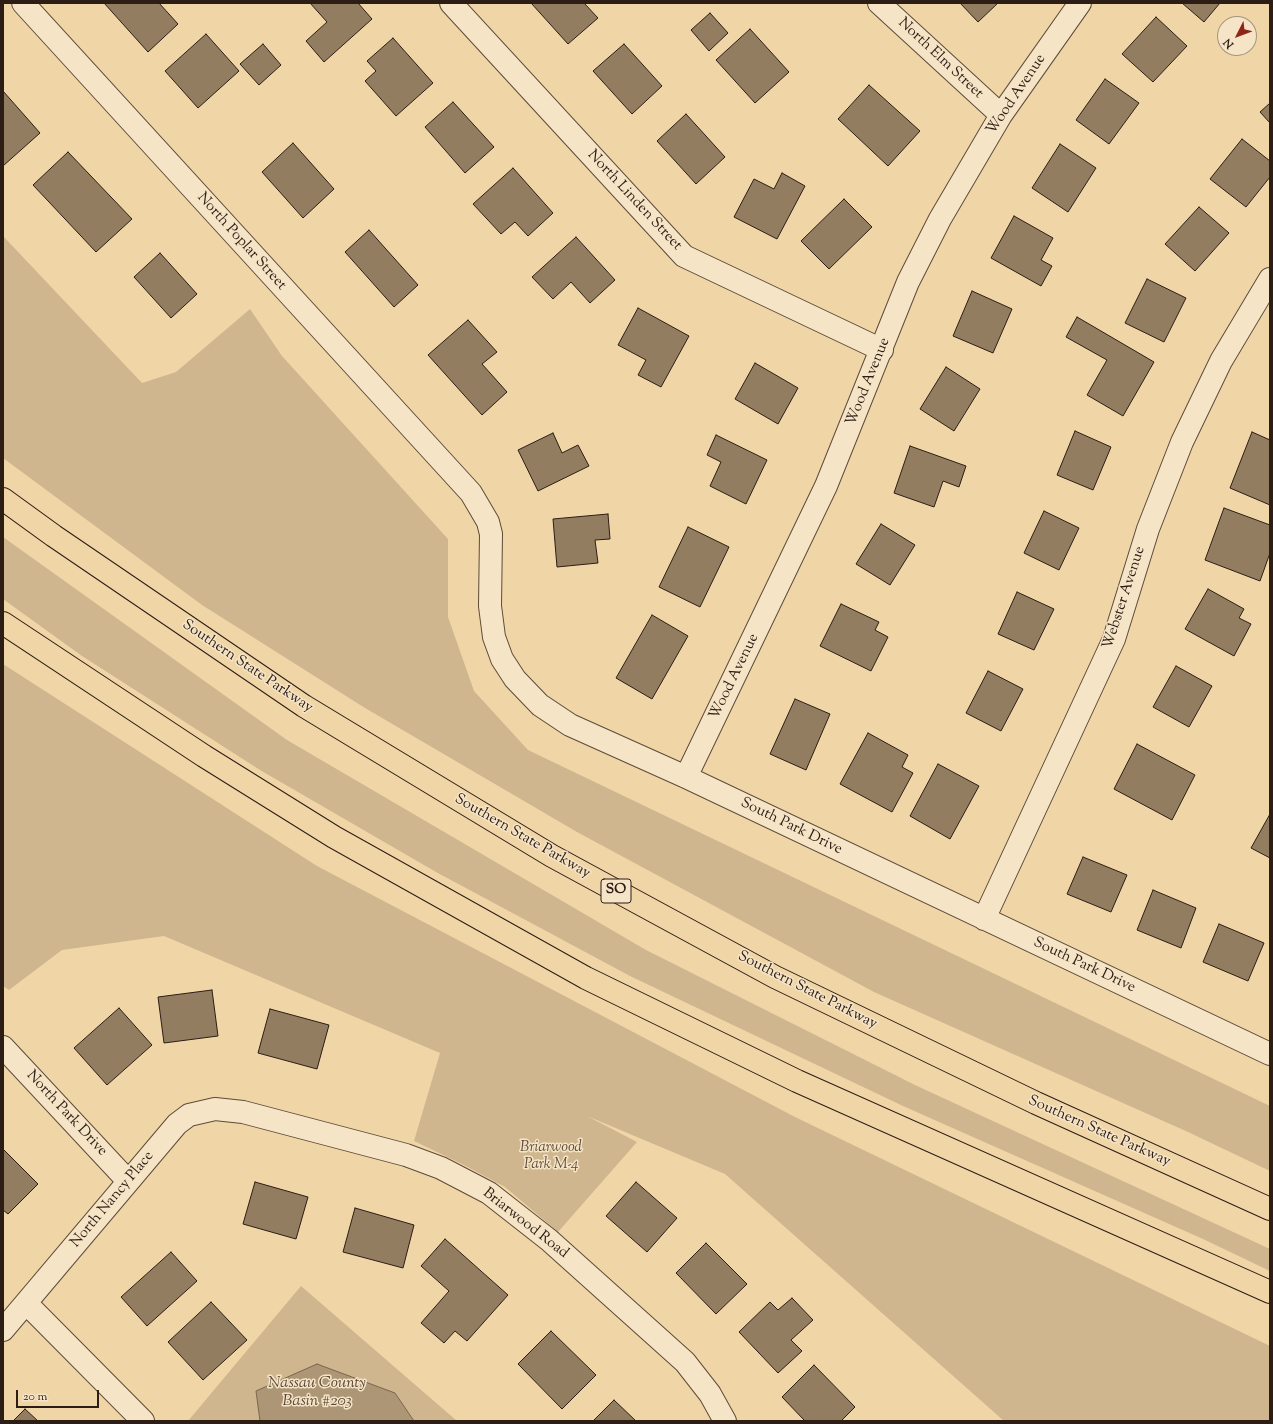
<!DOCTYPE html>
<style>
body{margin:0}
#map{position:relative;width:1273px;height:1424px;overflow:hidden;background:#f0d5a7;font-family:"Sorts Mill Goudy",serif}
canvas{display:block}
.frame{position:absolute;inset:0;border:4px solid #2c1d15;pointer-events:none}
.north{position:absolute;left:1217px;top:16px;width:40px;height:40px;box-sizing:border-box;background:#f5e4c6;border:1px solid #a5947f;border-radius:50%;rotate:228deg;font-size:11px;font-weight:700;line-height:16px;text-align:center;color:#2c1d15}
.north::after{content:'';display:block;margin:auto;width:14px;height:18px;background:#8f2418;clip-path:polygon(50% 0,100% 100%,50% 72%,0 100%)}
.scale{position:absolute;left:16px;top:1390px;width:83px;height:18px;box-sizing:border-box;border:2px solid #2c1d15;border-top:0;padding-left:5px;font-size:12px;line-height:14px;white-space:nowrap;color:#2c1d15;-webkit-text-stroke:3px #f5e4c6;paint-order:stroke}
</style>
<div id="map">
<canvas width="1273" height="1424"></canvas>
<div class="frame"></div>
<div class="north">N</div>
<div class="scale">20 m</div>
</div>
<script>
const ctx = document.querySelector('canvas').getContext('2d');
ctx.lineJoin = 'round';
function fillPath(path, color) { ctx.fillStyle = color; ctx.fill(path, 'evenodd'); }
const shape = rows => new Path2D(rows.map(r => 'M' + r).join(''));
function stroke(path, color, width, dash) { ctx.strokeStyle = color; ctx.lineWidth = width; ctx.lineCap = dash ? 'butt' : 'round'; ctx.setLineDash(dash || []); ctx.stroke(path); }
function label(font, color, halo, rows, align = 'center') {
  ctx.font = font + ' "Sorts Mill Goudy",serif'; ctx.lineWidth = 3; ctx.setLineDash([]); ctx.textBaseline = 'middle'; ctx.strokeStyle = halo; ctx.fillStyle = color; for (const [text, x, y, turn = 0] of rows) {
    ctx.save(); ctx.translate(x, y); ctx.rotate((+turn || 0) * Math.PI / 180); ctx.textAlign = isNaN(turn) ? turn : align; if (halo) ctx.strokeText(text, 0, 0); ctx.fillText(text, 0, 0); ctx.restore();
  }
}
fillPath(shape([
 [3,236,142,383,176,372,250,309,282,356,448,539,448,617,474,691,528,750,1270,1106,1270,1171,1188,1132,874,992,577,832,365,708,202,605,3,458],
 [3,537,287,740,646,950,915,1085,1270,1249,1270,1271,1203,1239,903,1106,630,976,436,872,260,770,82,656,3,599],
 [3,664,317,866,795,1117,1270,1346,1270,1421,1004,1421,725,1174,587,1116,637,1142,558,1232,505,1187,462,1164,414,1141,440,1053,164,936,62,950,9,990,3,986],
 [301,1286,457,1421,414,1421,395,1393,256,1391,260,1421,188,1421]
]), '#cfb68e');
const water = shape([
 [317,1364,395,1393,414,1421,260,1421,256,1391,317,1364]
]);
fillPath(water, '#ad9675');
stroke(water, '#79664f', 1);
const building = shape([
 [104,3,159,3,178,24,148,52,104,3],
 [310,3,358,3,372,19,324,62,306,41,327,22,310,3],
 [531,3,584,3,598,18,568,44,531,3],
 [960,3,998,3,978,22,960,3],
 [1182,3,1220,3,1204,22,1182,3],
 [710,13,728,33,709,51,691,30,710,13],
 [1156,17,1187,46,1153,82,1122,54,1156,17],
 [750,29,789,72,755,103,716,60,750,29],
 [206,34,239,71,198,108,165,71,206,34],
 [393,38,433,83,396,116,365,81,376,71,367,61,393,38],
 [263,44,281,65,259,85,240,64,263,44],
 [624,44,662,86,632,114,593,71,624,44],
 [1105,79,1139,103,1109,144,1076,120,1105,79],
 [869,85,920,131,888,166,838,119,869,85],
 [3,91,40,133,3,166,3,91],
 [453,102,494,147,465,173,425,127,453,102],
 [1270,103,1270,123,1260,112,1270,103],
 [686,114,725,157,696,184,657,141,686,114],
 [1242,139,1270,161,1270,177,1246,207,1210,179,1242,139],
 [293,143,334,189,303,218,262,172,293,143],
 [1060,144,1096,168,1068,212,1032,188,1060,144],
 [68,152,132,219,96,252,33,185,68,152],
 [513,168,553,213,528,236,515,222,501,234,473,204,513,168],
 [782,173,805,186,777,239,734,217,754,179,774,189,782,173],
 [844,199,872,227,829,269,801,241,844,199],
 [1199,207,1229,233,1195,271,1165,244,1199,207],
 [1014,216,1053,238,1041,260,1052,266,1041,286,991,258,1014,216],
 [369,230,418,285,394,307,345,252,369,230],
 [576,237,615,280,590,303,571,282,553,299,532,277,576,237],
 [160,253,197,294,171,318,134,277,160,253],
 [1147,279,1186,298,1164,342,1125,323,1147,279],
 [972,291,1012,309,993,353,953,336,972,291],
 [638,308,689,336,661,387,638,375,646,360,618,345,638,308],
 [1077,317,1154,362,1123,416,1087,395,1107,360,1066,337,1077,317],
 [468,320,497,352,482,364,507,392,482,415,428,355,468,320],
 [755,363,798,388,778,424,735,399,755,363],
 [946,367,980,389,954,431,920,409,946,367],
 [1075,431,1111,447,1093,490,1057,475,1075,431],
 [1252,432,1270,440,1270,505,1230,488,1252,432],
 [553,433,562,453,578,445,589,466,538,491,518,450,553,433],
 [716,435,767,460,746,504,710,486,721,462,707,455,716,435],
 [910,446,966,466,959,487,943,481,934,507,894,493,910,446],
 [1224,508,1270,525,1270,553,1260,581,1205,560,1224,508],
 [1044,511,1079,528,1059,570,1024,553,1044,511],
 [608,514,610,539,595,540,598,563,557,567,553,519,608,514],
 [881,524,915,545,890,585,856,564,881,524],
 [688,527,729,547,700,607,659,587,688,527],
 [1208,589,1244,609,1239,618,1251,624,1234,656,1185,629,1208,589],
 [1017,592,1054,609,1034,650,998,634,1017,592],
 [841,604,879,622,875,630,888,637,871,671,820,646,841,604],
 [652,615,688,636,652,699,616,678,652,615],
 [1176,666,1212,686,1189,727,1153,707,1176,666],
 [988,671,1023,689,1001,731,966,713,988,671],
 [795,699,830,714,806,770,770,754,795,699],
 [868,733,908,755,902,767,913,773,892,812,840,784,868,733],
 [1137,744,1195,775,1172,820,1114,789,1137,744],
 [938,764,979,786,950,839,910,816,938,764],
 [1270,814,1270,858,1251,848,1270,814],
 [1083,857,1127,875,1111,912,1067,894,1083,857],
 [1153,890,1196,908,1181,948,1137,930,1153,890],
 [1219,924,1264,943,1248,981,1203,962,1219,924],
 [212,990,218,1036,164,1043,158,997,212,990],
 [119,1008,152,1045,107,1085,74,1048,119,1008],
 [270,1009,329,1025,317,1069,258,1053,270,1009],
 [3,1149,38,1184,8,1214,3,1210,3,1149],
 [255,1182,308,1197,296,1239,243,1224,255,1182],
 [636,1182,677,1218,647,1252,606,1216,636,1182],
 [355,1208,414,1225,403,1268,343,1252,355,1208],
 [445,1239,508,1295,467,1341,455,1331,444,1343,421,1323,449,1291,421,1266,445,1239],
 [706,1243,747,1284,716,1314,676,1273,706,1243],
 [171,1252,197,1281,147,1326,121,1297,171,1252],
 [792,1298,813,1320,791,1340,802,1351,778,1373,739,1332,770,1302,778,1310,792,1298],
 [211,1302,247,1340,203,1380,168,1342,211,1302],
 [551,1331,596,1375,562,1409,518,1364,551,1331],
 [814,1365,855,1407,841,1421,805,1421,782,1397,814,1365],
 [614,1400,636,1421,593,1421,614,1400],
 [25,1409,38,1421,13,1421,25,1409]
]);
fillPath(building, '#927d61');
stroke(building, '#2c1d15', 1);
const street = shape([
 [23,3,471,493,488,522,491,534,490,606,494,637,502,659,515,679,540,705,570,725,686,777,1270,1054],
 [451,3,684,256,882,350],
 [879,3,1001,115],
 [686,777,826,486,908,282,940,219,1001,115,1080,3],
 [984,919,1114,639,1148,529,1182,442,1221,361,1270,279],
 [3,1047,128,1181],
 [26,1303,143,1421],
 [3,1330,177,1124,189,1115,215,1109,243,1112,406,1155,441,1168,489,1193,549,1240,685,1362,710,1394,725,1421]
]);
const highway = shape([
 [3,499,54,536,304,706,552,856,775,977,1036,1103,1270,1209],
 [3,623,204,756,334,837,586,978,797,1081,1270,1292]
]);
stroke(street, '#5d4b3a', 24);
stroke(highway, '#2c1d15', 24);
stroke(street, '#f5e4c6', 22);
stroke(highway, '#f0d5a7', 22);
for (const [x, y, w] of [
 [616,891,30]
]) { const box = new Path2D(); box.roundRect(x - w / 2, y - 12, w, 24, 3); ctx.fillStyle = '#f5e4c6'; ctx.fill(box); stroke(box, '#2c1d15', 1); }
label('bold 14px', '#2c1d15', null, [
 ["SO",616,891]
]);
label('15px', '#2c1d15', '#f5e4c6', [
 ["North Elm Street",940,59,43],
 ["Wood Avenue",1017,95,-56],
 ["North Linden Street",634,201,47],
 ["North Poplar Street",241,242,48],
 ["Wood Avenue",869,382,-68],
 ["Webster Avenue",1125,598,-72],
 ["Southern State Parkway",247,667,34],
 ["Wood Avenue",735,677,-64],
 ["South Park Drive",791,827,26],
 ["Southern State Parkway",522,837,30],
 ["South Park Drive",1084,966,25],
 ["Southern State Parkway",807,991,27],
 ["North Park Drive",66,1114,47],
 ["Southern State Parkway",1099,1132,24],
 ["North Nancy Place",113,1200,-50],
 ["Briarwood Road",525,1224,38]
]);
label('italic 15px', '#5d4b39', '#f5e4c6', [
 ["Briarwood",551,1148],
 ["Park M-4",551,1165]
]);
label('italic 16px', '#594737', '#f5e4c6', [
 ["Nassau County",317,1384],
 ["Basin #203",317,1402]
]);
</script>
